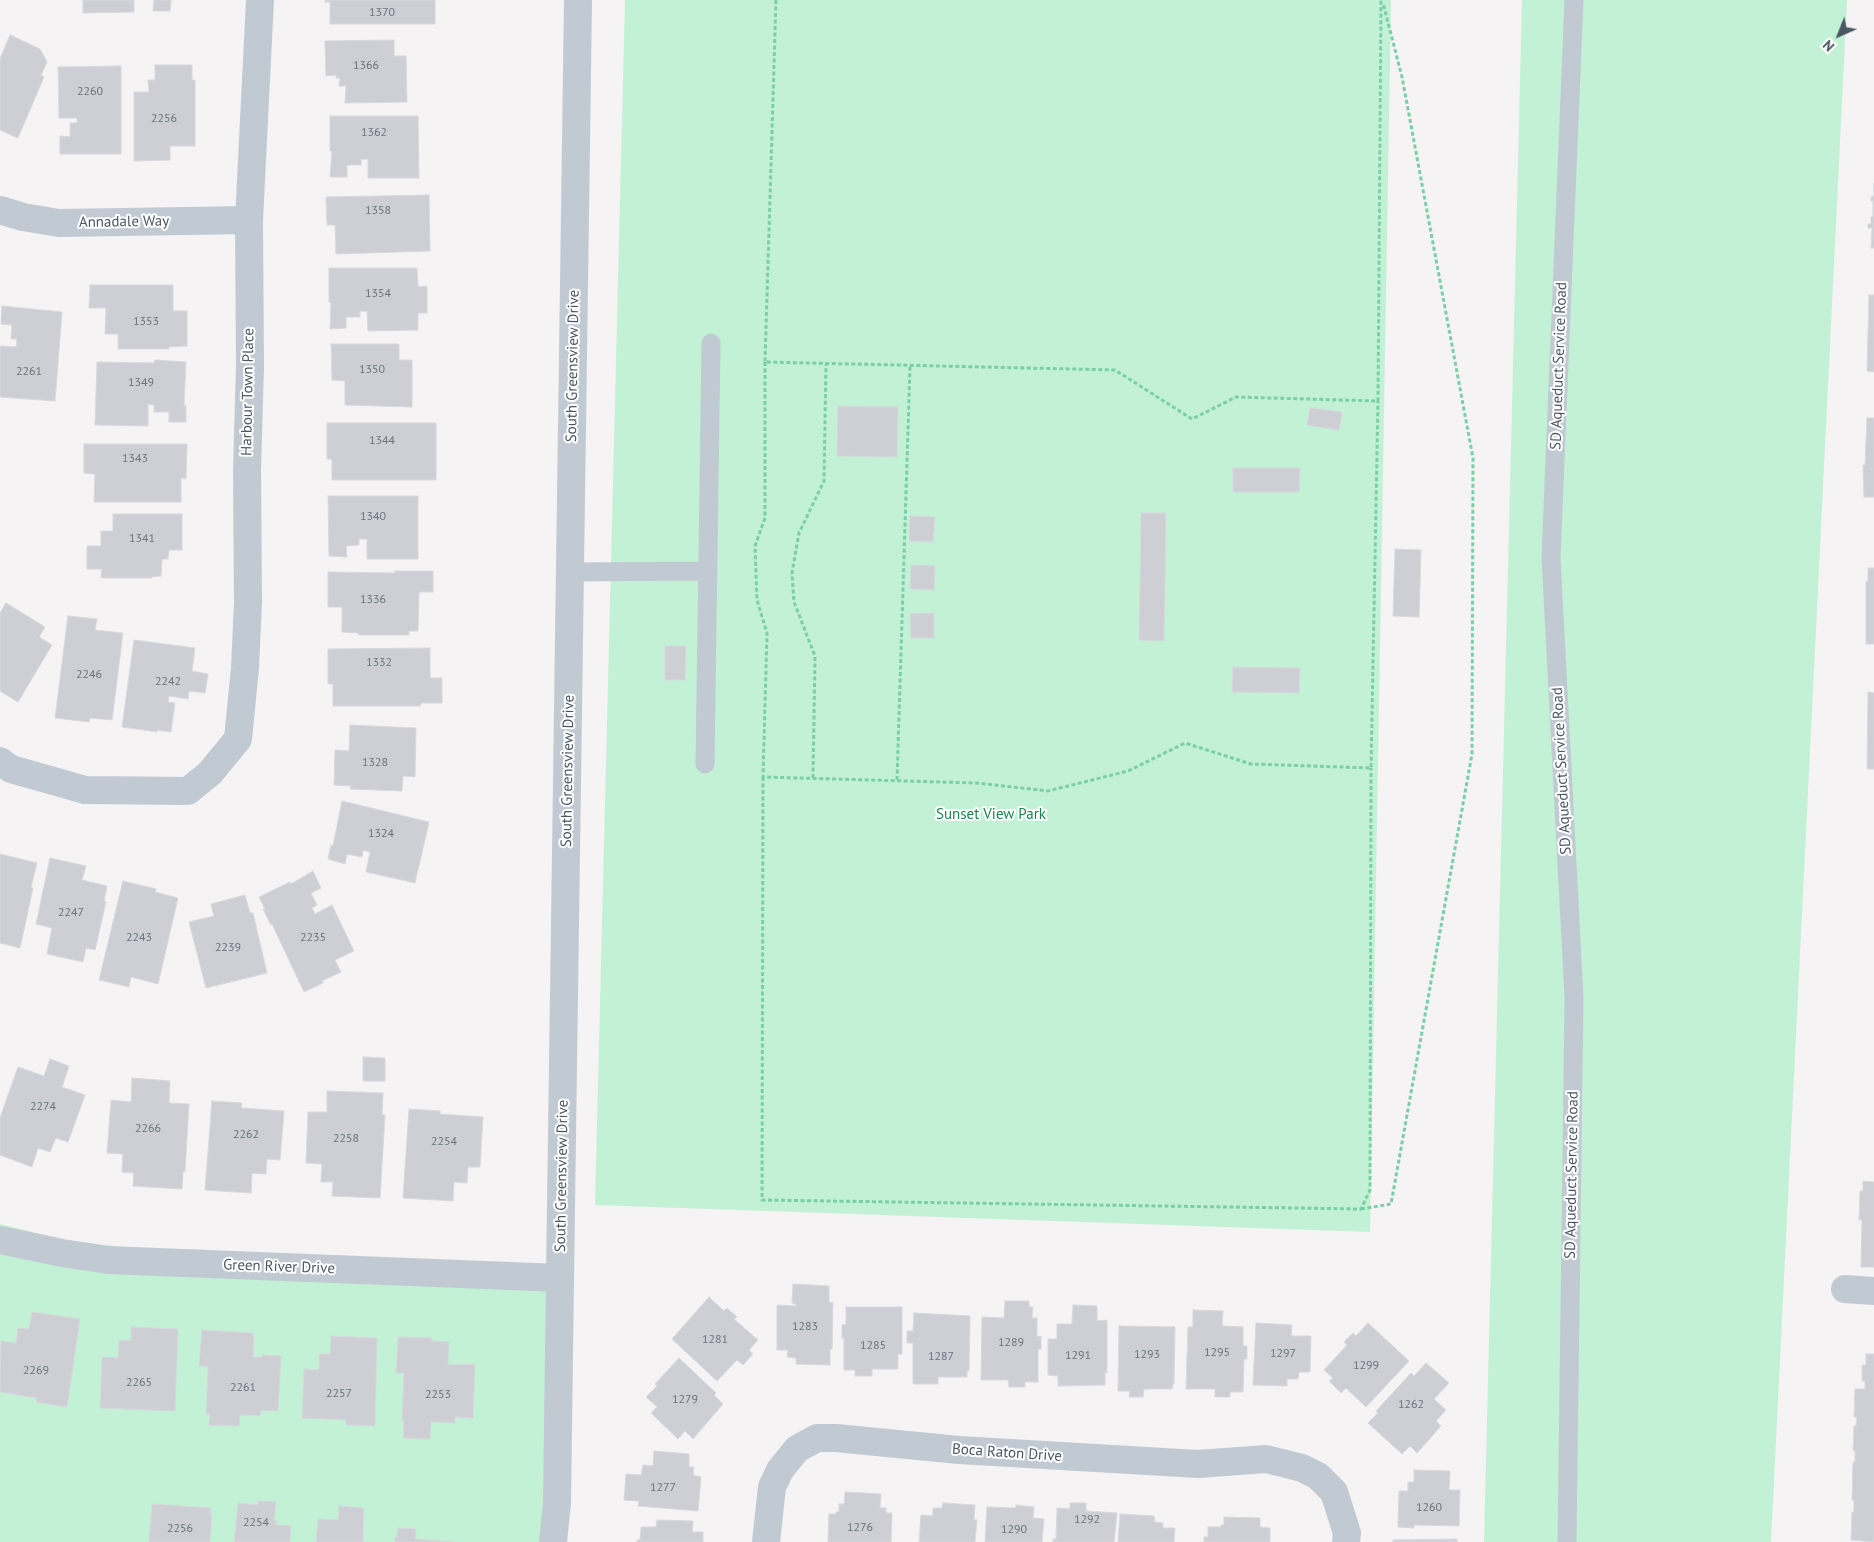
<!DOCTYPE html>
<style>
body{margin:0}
#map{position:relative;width:1874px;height:1542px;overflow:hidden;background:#f5f3f3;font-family:"PT Sans",sans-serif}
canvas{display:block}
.north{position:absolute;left:1814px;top:10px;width:50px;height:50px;-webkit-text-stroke:4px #fff;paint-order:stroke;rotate:224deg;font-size:14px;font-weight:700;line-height:20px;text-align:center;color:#4a5661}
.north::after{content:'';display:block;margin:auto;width:18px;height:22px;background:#4a5661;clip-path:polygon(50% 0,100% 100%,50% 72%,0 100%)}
</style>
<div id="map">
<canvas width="1874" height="1542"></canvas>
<div class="north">N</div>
</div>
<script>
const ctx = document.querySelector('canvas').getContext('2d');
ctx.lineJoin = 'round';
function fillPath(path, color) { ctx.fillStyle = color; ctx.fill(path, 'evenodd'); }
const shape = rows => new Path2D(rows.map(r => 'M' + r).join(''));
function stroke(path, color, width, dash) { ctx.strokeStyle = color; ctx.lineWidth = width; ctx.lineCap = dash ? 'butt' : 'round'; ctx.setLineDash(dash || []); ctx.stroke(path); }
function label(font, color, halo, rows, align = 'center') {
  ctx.font = font + ' "PT Sans",sans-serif'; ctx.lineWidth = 4; ctx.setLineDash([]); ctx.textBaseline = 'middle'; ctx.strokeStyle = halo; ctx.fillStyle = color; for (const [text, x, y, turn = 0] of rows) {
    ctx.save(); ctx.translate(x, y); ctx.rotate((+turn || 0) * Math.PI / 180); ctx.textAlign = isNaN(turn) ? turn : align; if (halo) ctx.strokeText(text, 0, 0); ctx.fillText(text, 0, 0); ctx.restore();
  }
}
fillPath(shape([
 [625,0,1391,0,1370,1232,595,1205],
 [1522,0,1847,0,1771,1542,1484,1542],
 [0,1224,64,1240,154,1251,550,1266,548,1394,541,1542,0,1542]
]), '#c3f1d5');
const building = shape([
 [83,0,134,0,134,12,83,13,83,0],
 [154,0,171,0,170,11,153,11,154,0],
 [325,0,435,0,435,24,330,24,330,2,325,2,325,0],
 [10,35,40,49,47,62,41,75,44,77,18,138,0,130,0,59,10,35],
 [394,40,394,56,406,56,407,102,345,103,346,86,339,86,340,78,336,78,336,75,326,76,325,41,394,40],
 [155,65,192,65,192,80,195,80,195,146,170,146,170,160,134,161,134,92,149,92,148,80,155,80,155,65],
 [121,66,121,154,60,154,60,136,70,137,70,123,77,123,77,118,59,118,58,67,121,66],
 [330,116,418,116,419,178,368,178,368,159,361,159,361,165,347,165,347,177,330,177,332,151,330,151,330,116],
 [1874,184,1874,248,1871,248,1872,228,1868,228,1868,224,1871,224,1871,217,1873,217,1873,201,1871,201,1871,197,1874,196,1874,184],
 [429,195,430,251,336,254,335,225,327,225,326,197,429,195],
 [329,268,417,268,418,287,427,286,427,313,418,313,418,330,368,331,367,311,360,311,360,317,346,317,346,328,330,329,331,303,329,302,329,268],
 [90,285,173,285,173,311,187,311,187,346,169,347,169,349,118,349,118,334,105,334,106,308,89,308,90,285],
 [1869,295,1874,295,1874,372,1867,371,1869,295],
 [2,306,62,312,55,401,0,397,0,346,16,347,17,339,11,339,12,325,1,324,2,306],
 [331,344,399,344,399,360,412,360,412,407,345,405,345,381,332,380,331,344],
 [155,360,186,362,184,406,186,406,186,422,169,422,169,412,154,412,154,405,148,404,148,426,95,425,97,362,154,363,155,360],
 [838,406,898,407,897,457,837,456,838,406],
 [1310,408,1342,412,1339,430,1307,425,1310,408],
 [1867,418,1874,418,1874,497,1864,497,1863,465,1865,465,1867,418],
 [327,423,436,423,436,480,332,480,332,459,327,459,327,423],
 [84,444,187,444,186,479,181,478,181,502,94,502,95,474,84,473,84,444],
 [1233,468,1300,468,1299,492,1233,492,1233,468],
 [328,496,418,496,418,559,367,559,367,539,359,539,359,545,346,546,347,557,329,556,328,496],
 [1141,513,1166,513,1164,641,1139,640,1141,513],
 [113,514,182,514,182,550,169,550,168,559,162,559,161,576,152,577,152,578,101,578,102,569,87,569,87,546,101,546,101,531,113,531,113,514],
 [910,516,935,517,933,542,909,541,910,516],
 [1395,549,1421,550,1419,617,1393,616,1395,549],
 [911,565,935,566,934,590,910,589,911,565],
 [1868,568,1874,568,1874,644,1866,644,1866,581,1868,581,1868,568],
 [395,571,433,571,433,592,419,592,418,631,409,631,409,635,359,635,358,633,342,632,342,607,328,607,328,572,395,573,395,571],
 [6,603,45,627,39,637,52,645,18,702,0,691,0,613,6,603],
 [934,613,934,638,911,638,910,614,934,613],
 [68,616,97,619,95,630,123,633,112,720,90,718,89,722,55,718,68,616],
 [134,640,195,648,192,671,208,674,205,693,189,691,188,699,169,696,168,702,175,703,171,732,157,730,157,732,122,727,134,640],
 [665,646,686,646,685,680,665,680,665,646],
 [430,648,430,678,442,678,442,703,421,703,420,706,333,706,333,684,328,684,328,649,430,648],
 [1233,667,1300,668,1299,693,1232,692,1233,667],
 [1868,692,1874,693,1874,769,1867,769,1868,692],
 [350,725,416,728,415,777,403,776,402,791,350,789,351,786,334,785,335,750,349,751,350,725],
 [342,801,429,822,415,883,366,872,370,852,363,850,362,857,347,854,345,864,328,859,331,845,333,846,342,801],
 [0,854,37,863,31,887,33,888,20,948,0,943,0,854],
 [50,858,86,866,82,880,107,886,104,901,106,902,95,950,86,948,83,962,47,954,52,928,36,924,50,858],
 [313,871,321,888,311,893,317,905,312,908,315,914,332,905,354,951,335,960,341,972,322,981,323,983,304,992,272,924,271,925,263,909,265,909,259,897,290,882,291,884,313,871],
 [123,881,156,889,155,892,178,898,158,984,131,977,129,987,99,980,123,881],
 [245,895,250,913,253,913,267,973,206,988,189,922,214,916,211,904,245,895],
 [363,1057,385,1058,385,1081,363,1081,363,1057],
 [50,1059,69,1066,62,1087,85,1095,68,1142,56,1138,50,1152,38,1148,32,1167,0,1155,0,1118,18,1067,44,1076,50,1059],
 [132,1078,170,1081,169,1103,189,1104,185,1172,183,1172,182,1189,133,1186,134,1173,122,1172,123,1154,107,1153,111,1100,131,1102,132,1078],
 [327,1091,383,1093,382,1115,385,1115,380,1198,332,1196,333,1182,321,1182,322,1164,306,1163,308,1112,327,1112,327,1091],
 [212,1101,242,1103,241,1108,284,1111,280,1160,267,1159,266,1174,252,1173,251,1193,205,1190,212,1101],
 [409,1109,440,1111,440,1114,483,1117,480,1167,468,1167,467,1183,454,1182,453,1201,403,1198,409,1109],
 [1863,1181,1874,1182,1874,1267,1861,1267,1862,1220,1859,1220,1860,1191,1863,1191,1863,1181],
 [793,1284,829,1286,829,1302,833,1303,832,1349,830,1349,830,1365,796,1364,796,1358,787,1357,788,1350,777,1350,777,1305,796,1306,796,1304,792,1303,793,1284],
 [709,1297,724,1311,727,1308,737,1317,734,1319,758,1340,749,1350,753,1354,743,1365,737,1360,717,1381,672,1339,709,1297],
 [1005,1301,1029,1301,1029,1307,1033,1307,1032,1318,1037,1318,1037,1337,1041,1336,1041,1349,1038,1349,1038,1382,1025,1382,1025,1387,1009,1387,1008,1380,981,1380,982,1317,1004,1318,1005,1301],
 [1073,1305,1097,1306,1097,1321,1107,1320,1107,1373,1105,1372,1105,1385,1058,1386,1058,1376,1048,1375,1048,1339,1057,1339,1057,1324,1072,1324,1073,1305],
 [846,1307,902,1307,902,1354,898,1354,898,1369,872,1369,872,1376,855,1376,855,1370,844,1370,844,1338,842,1338,842,1325,846,1324,846,1307],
 [1193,1310,1223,1311,1222,1326,1243,1327,1243,1346,1247,1346,1247,1359,1244,1359,1243,1392,1230,1392,1230,1397,1215,1397,1215,1389,1186,1389,1188,1327,1193,1327,1193,1310],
 [32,1312,80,1319,67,1407,36,1402,37,1398,0,1392,1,1341,16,1343,18,1328,29,1329,32,1312],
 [914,1313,970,1316,969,1371,967,1371,967,1377,938,1377,938,1384,913,1384,913,1343,907,1343,907,1331,913,1331,914,1313],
 [1256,1323,1292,1325,1291,1336,1311,1336,1310,1372,1299,1372,1298,1379,1287,1379,1287,1386,1253,1385,1256,1323],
 [1368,1323,1409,1361,1366,1407,1346,1388,1341,1393,1329,1381,1333,1378,1324,1370,1347,1345,1344,1342,1353,1333,1356,1336,1368,1323],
 [1119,1326,1175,1327,1174,1384,1173,1384,1172,1389,1144,1389,1143,1397,1129,1397,1130,1391,1118,1391,1119,1326],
 [131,1327,178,1329,175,1411,100,1408,102,1357,118,1358,119,1340,131,1341,131,1327],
 [202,1330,253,1333,253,1336,254,1336,253,1357,262,1357,262,1355,281,1356,278,1411,261,1410,260,1416,240,1415,239,1426,209,1425,210,1414,206,1414,208,1367,199,1366,202,1330],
 [331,1336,377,1338,375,1426,346,1425,346,1420,302,1418,304,1369,319,1370,319,1354,330,1354,331,1336],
 [398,1337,432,1338,432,1341,449,1342,448,1365,475,1364,473,1418,455,1417,455,1423,431,1422,430,1439,403,1438,404,1421,402,1421,404,1373,396,1373,398,1337],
 [1866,1354,1874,1354,1874,1542,1851,1540,1852,1512,1854,1512,1854,1500,1852,1500,1853,1462,1855,1462,1855,1451,1853,1451,1854,1426,1856,1426,1857,1417,1854,1417,1855,1389,1865,1389,1865,1381,1862,1381,1862,1365,1866,1365,1866,1354],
 [679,1358,716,1393,714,1395,723,1404,693,1439,685,1431,678,1439,651,1413,657,1407,646,1397,657,1386,655,1384,679,1358],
 [1426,1363,1449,1383,1434,1399,1446,1410,1436,1421,1441,1426,1417,1453,1410,1446,1402,1454,1368,1423,1378,1413,1376,1411,1411,1373,1414,1376,1426,1363],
 [654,1451,689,1454,689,1467,694,1467,693,1475,701,1477,698,1511,638,1506,639,1501,624,1500,626,1474,641,1475,643,1465,653,1466,654,1451],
 [1414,1470,1450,1471,1449,1490,1460,1490,1459,1526,1414,1525,1414,1528,1398,1527,1399,1491,1408,1491,1408,1482,1414,1482,1414,1470],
 [845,1492,881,1494,880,1508,886,1508,886,1513,892,1513,891,1542,828,1542,829,1514,836,1514,836,1512,839,1512,839,1504,844,1504,845,1492],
 [258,1501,276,1502,274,1520,277,1521,276,1525,291,1526,290,1542,234,1542,238,1503,258,1505,258,1501],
 [943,1503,975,1505,974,1520,977,1520,975,1542,919,1542,921,1515,933,1516,933,1508,942,1508,943,1503],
 [1070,1503,1086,1503,1086,1511,1117,1513,1114,1542,1053,1542,1053,1539,1056,1539,1057,1508,1070,1509,1070,1503],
 [152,1504,211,1508,210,1515,212,1515,210,1542,149,1542,152,1504],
 [1016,1505,1034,1507,1033,1518,1044,1519,1042,1542,985,1542,987,1507,1016,1508,1016,1505],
 [339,1506,364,1508,363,1542,365,1542,316,1542,318,1519,338,1520,339,1506],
 [1120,1514,1154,1516,1155,1522,1163,1523,1163,1528,1175,1528,1174,1542,1118,1542,1120,1514],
 [1224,1517,1260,1518,1260,1527,1270,1528,1270,1542,1204,1542,1204,1537,1208,1537,1208,1527,1221,1527,1221,1525,1224,1525,1224,1517],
 [657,1520,693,1521,692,1532,703,1532,703,1542,637,1542,637,1540,640,1540,641,1527,656,1527,657,1520],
 [398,1528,416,1529,415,1539,454,1542,395,1542,395,1537,397,1537,398,1528],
 [1457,1539,1457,1542,1393,1542,1393,1540,1457,1539]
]);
fillPath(building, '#cdcfd5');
stroke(building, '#d7d9de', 1);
stroke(shape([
 [776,0,765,362,1115,370,1192,419,1236,397,1378,401,1381,0],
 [765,362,765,518,755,546,757,600,767,633,763,777,977,783,1048,791,1128,771,1185,743,1251,764,1371,768,1378,401],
 [763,777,762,1200,1361,1209,1370,1190,1371,768],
 [813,778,815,656,794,602,792,573,799,533,824,481,826,364],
 [897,780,910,366],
 [1361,1209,1391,1204,1472,754,1473,458,1402,77,1383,3]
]), '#7ad0a6', 3, [4, 2.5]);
stroke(shape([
 [571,572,707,571],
 [705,764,711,343],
 [1567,1542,1574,998,1551,557,1574,0]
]), '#c1cad2', 19);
stroke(shape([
 [0,210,23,217,59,223,249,220],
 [0,761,11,769,85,790,188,791,210,773,238,739,245,668,248,602,247,470,250,366,249,220,260,0],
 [0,1240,62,1253,108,1260,560,1278],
 [1845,1289,1874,1291],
 [766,1542,772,1487,780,1470,797,1449,817,1438,836,1438,959,1450,1198,1464,1266,1459,1302,1468,1318,1476,1334,1492,1347,1533,1346,1542]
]), '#c1cad2', 28);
stroke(shape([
 [553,1542,557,1503,560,1278,578,0]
]), '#c1cad2', 28);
label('12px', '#6b747e', null, [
 ["1370",382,13],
 ["1366",366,66],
 ["2260",90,92],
 ["2256",164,119],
 ["1362",374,133],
 ["1358",378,211],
 ["1354",378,294],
 ["1353",146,322],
 ["1350",372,370],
 ["2261",29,372],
 ["1349",141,383],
 ["1344",382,441],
 ["1343",135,459],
 ["1340",373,517],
 ["1341",142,539],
 ["1336",373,600],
 ["1332",379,663],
 ["2246",89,675],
 ["2242",168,682],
 ["1328",375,763],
 ["1324",381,834],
 ["2247",71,913],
 ["2243",139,938],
 ["2235",313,938],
 ["2239",228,948],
 ["2274",43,1107],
 ["2266",148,1129],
 ["2262",246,1135],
 ["2258",346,1139],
 ["2254",444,1142],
 ["1283",805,1327],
 ["1281",715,1340],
 ["1289",1011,1343],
 ["1285",873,1346],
 ["1295",1217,1353],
 ["1297",1283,1354],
 ["1293",1147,1355],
 ["1291",1078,1356],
 ["1287",941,1357],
 ["1299",1366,1366],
 ["2269",36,1371],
 ["2265",139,1383],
 ["2261",243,1388],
 ["2257",339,1394],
 ["2253",438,1395],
 ["1279",685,1400],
 ["1262",1411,1405],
 ["1277",663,1488],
 ["1260",1429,1508],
 ["1292",1087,1520],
 ["2254",256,1523],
 ["1276",860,1528],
 ["2256",180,1529],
 ["1290",1014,1530]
]);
label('15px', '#4a5661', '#fff', [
 ["Annadale Way",124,222,-1],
 ["South Greensview Drive",573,366,-89],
 ["SD Aqueduct Service Road",1559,366,-88],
 ["Harbour Town Place",248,392,-89],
 ["South Greensview Drive",568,771,-89],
 ["SD Aqueduct Service Road",1562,771,-93],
 ["SD Aqueduct Service Road",1572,1175,-89],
 ["South Greensview Drive",562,1176,-89],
 ["Green River Drive",279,1267,2],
 ["Boca Raton Drive",1007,1453,4]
]);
label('15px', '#17864f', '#fff', [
 ["Sunset View Park",991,815]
]);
</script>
